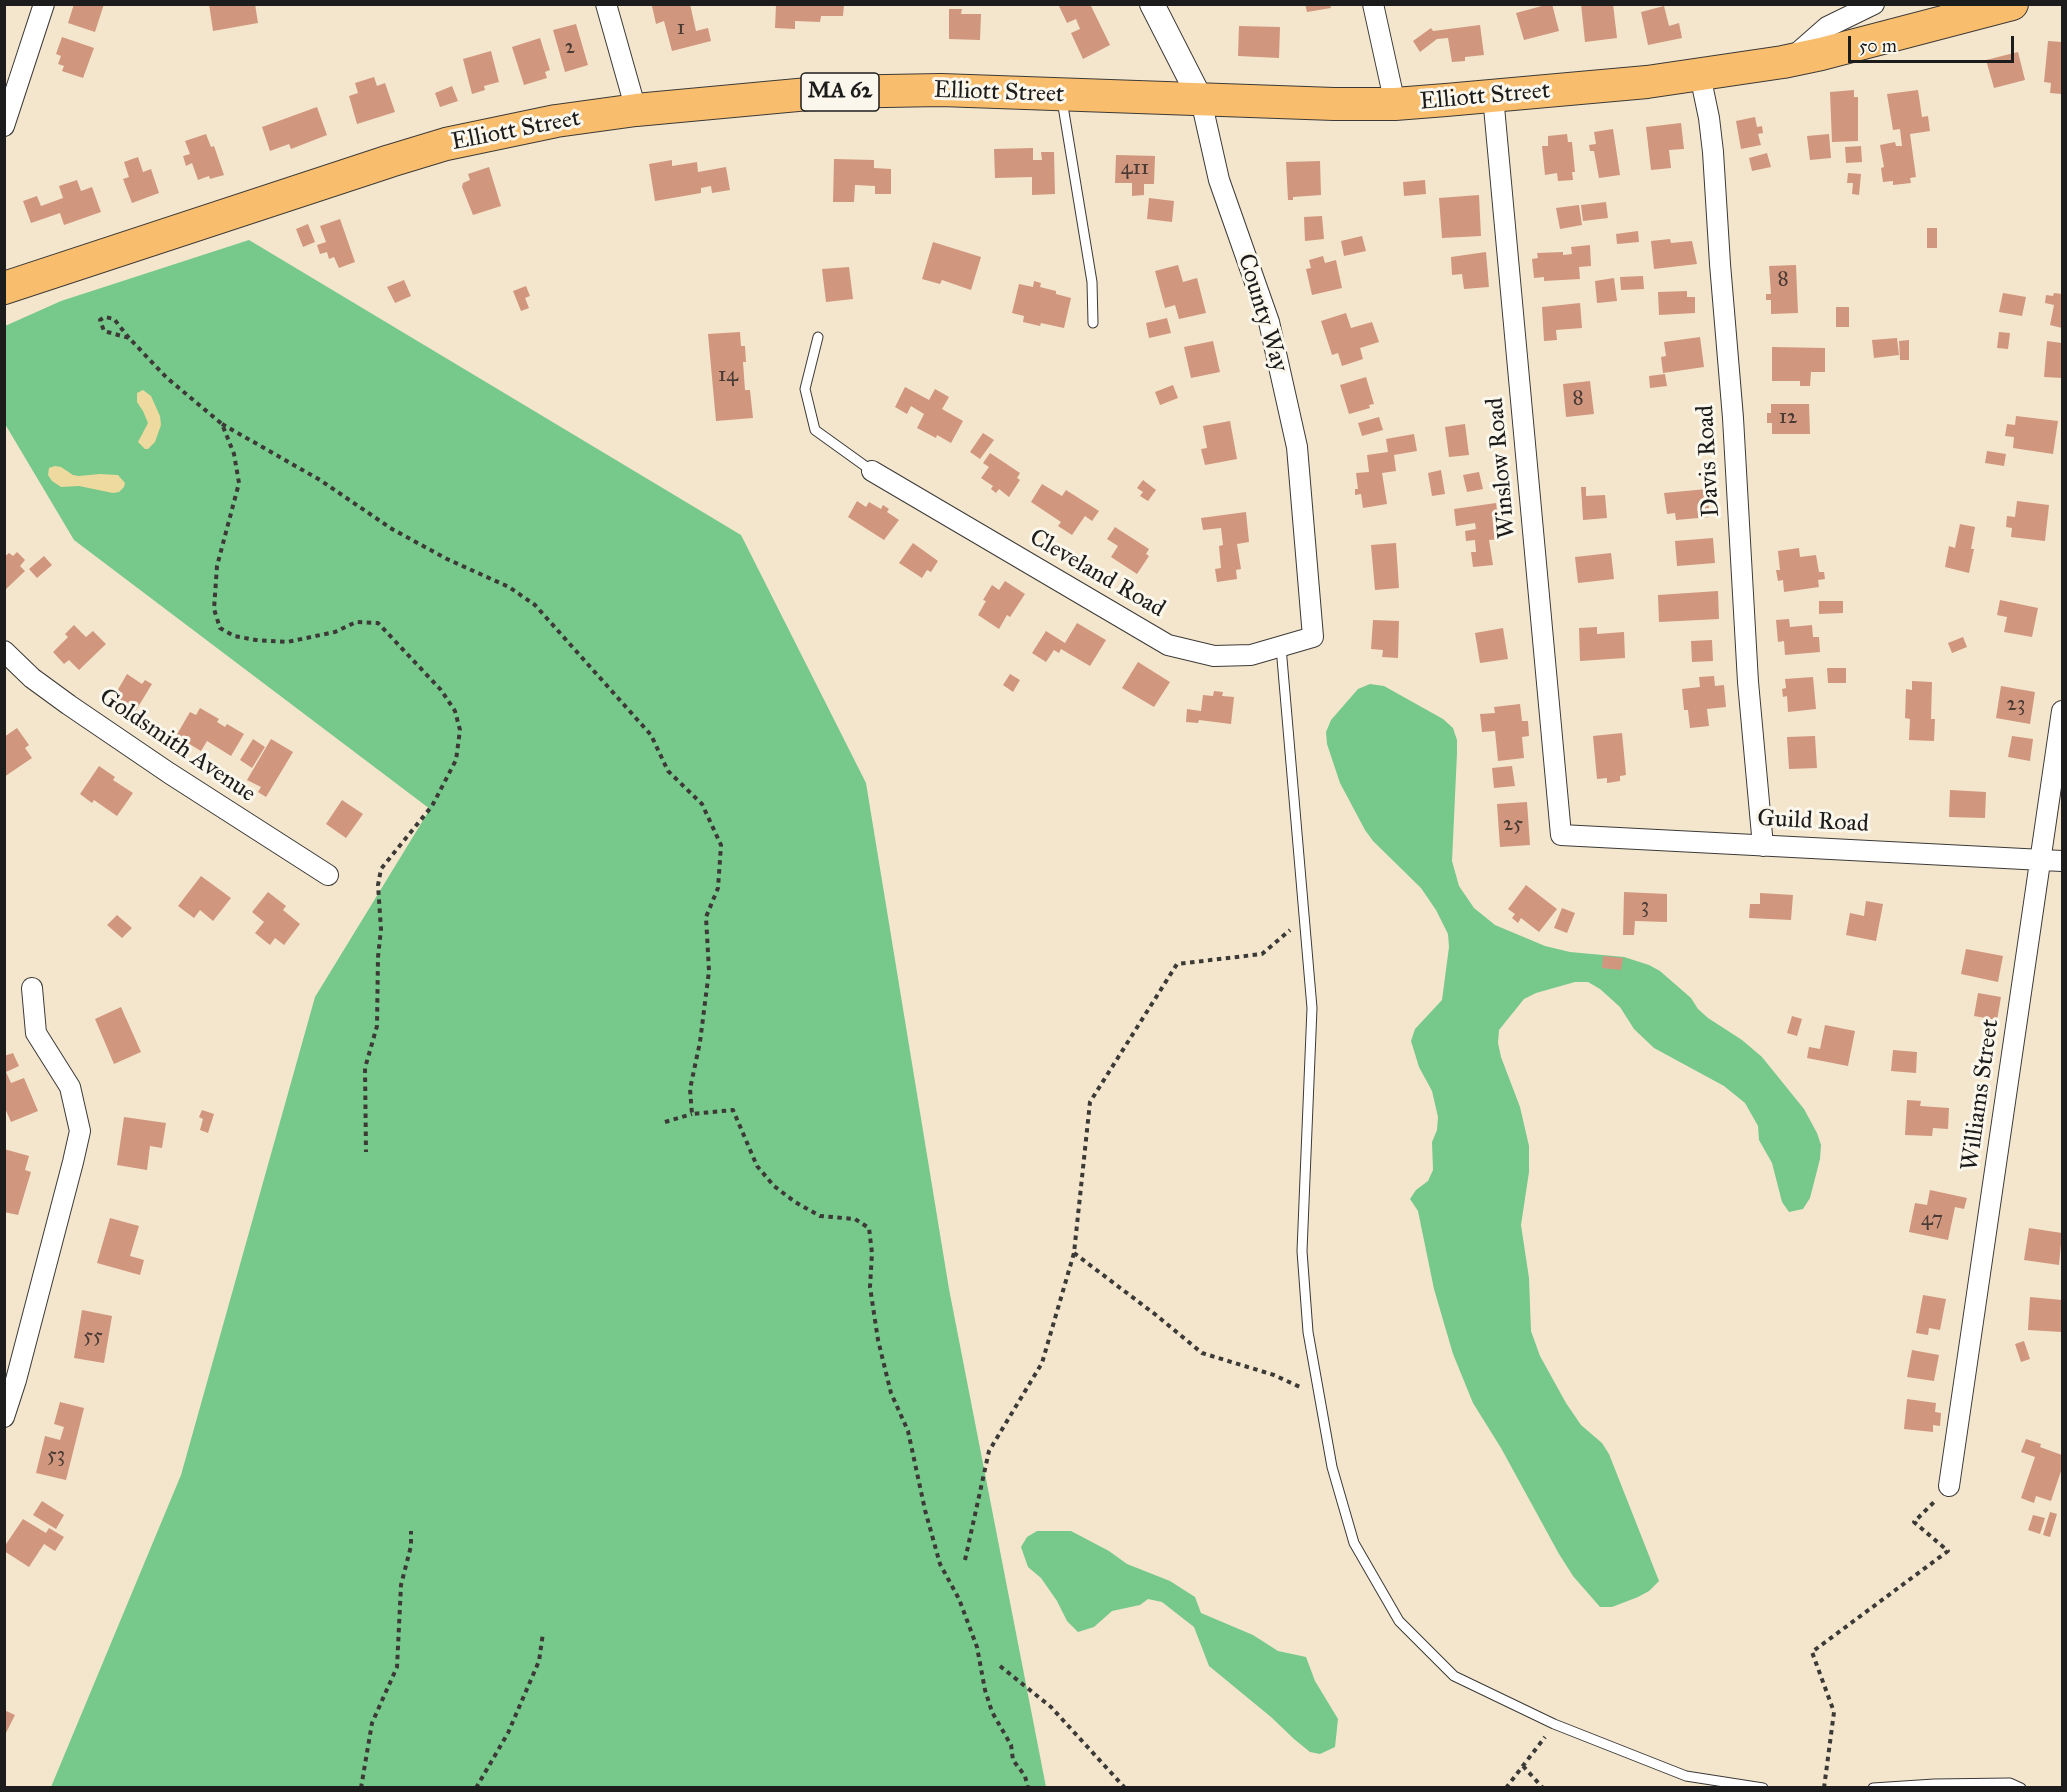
<!DOCTYPE html>
<style>
body{margin:0}
#map{position:relative;width:2067px;height:1792px;overflow:hidden;background:#f4e6cd;font-family:"IM FELL Great Primer",serif}
canvas{display:block}
.frame{position:absolute;inset:0;border:6px solid #1c1c1c;pointer-events:none}
.scale{position:absolute;left:1848px;top:36px;width:166px;height:27px;box-sizing:border-box;border:3px solid #1c1c1c;border-top:0;padding-left:8px;font-size:18px;line-height:21px;white-space:nowrap;color:#1c1c1c;-webkit-text-stroke:4px #fbf7ec;paint-order:stroke}
</style>
<div id="map">
<canvas width="2067" height="1792"></canvas>
<div class="frame"></div>
<div class="scale">50 m</div>
</div>
<script>
const ctx = document.querySelector('canvas').getContext('2d');
ctx.lineJoin = 'round';
function fillPath(path, color) { ctx.fillStyle = color; ctx.fill(path, 'evenodd'); }
const shape = rows => new Path2D(rows.map(r => 'M' + r).join(''));
function stroke(path, color, width, dash) { ctx.strokeStyle = color; ctx.lineWidth = width; ctx.lineCap = dash ? 'butt' : 'round'; ctx.setLineDash(dash || []); ctx.stroke(path); }
function label(font, color, halo, rows, align = 'center') {
  ctx.font = font + ' "IM FELL Great Primer",serif'; ctx.lineWidth = 6; ctx.setLineDash([]); ctx.textBaseline = 'middle'; ctx.strokeStyle = halo; ctx.fillStyle = color; for (const [text, x, y, turn = 0] of rows) {
    ctx.save(); ctx.translate(x, y); ctx.rotate((+turn || 0) * Math.PI / 180); ctx.textAlign = isNaN(turn) ? turn : align; if (halo) ctx.strokeText(text, 0, 0); ctx.fillText(text, 0, 0); ctx.restore();
  }
}
fillPath(shape([
 [249,240,741,535,866,783,949,1289,1046,1787,51,1787,181,1475,315,997,430,809,74,540,5,424,5,326,61,301],
 [1370,684,1384,686,1443,719,1453,728,1457,740,1457,753,1452,861,1459,886,1474,908,1495,925,1545,946,1570,952,1624,957,1649,965,1660,971,1691,998,1698,1009,1708,1018,1742,1040,1762,1057,1804,1109,1817,1133,1821,1145,1820,1159,1810,1198,1803,1209,1789,1212,1782,1202,1772,1163,1759,1140,1758,1126,1745,1103,1724,1086,1654,1048,1634,1029,1620,1007,1600,989,1588,982,1575,982,1536,993,1524,999,1499,1030,1498,1043,1501,1057,1520,1107,1529,1146,1529,1172,1521,1225,1529,1278,1531,1331,1540,1356,1566,1403,1581,1425,1602,1443,1609,1454,1659,1581,1649,1591,1638,1597,1612,1607,1600,1607,1573,1576,1559,1554,1501,1448,1473,1403,1453,1354,1434,1289,1418,1211,1410,1199,1416,1190,1428,1181,1433,1170,1432,1142,1437,1130,1438,1117,1432,1091,1419,1067,1411,1041,1415,1029,1442,1000,1449,947,1448,934,1436,910,1421,888,1373,841,1365,830,1340,783,1327,744,1326,732,1331,720,1358,689],
 [1037,1531,1071,1531,1109,1551,1127,1564,1170,1581,1195,1597,1201,1613,1253,1635,1278,1651,1306,1657,1315,1681,1338,1719,1335,1747,1320,1754,1310,1752,1294,1739,1271,1717,1209,1666,1194,1627,1162,1602,1148,1599,1140,1605,1112,1611,1094,1627,1078,1632,1067,1621,1057,1601,1041,1578,1028,1567,1021,1547,1027,1537]
]), '#76c88b');
fillPath(shape([
 [143,390,151,396,160,416,161,425,155,442,148,449,145,449,138,442,148,423,143,411,137,402,137,393],
 [55,466,61,467,73,475,79,476,100,474,118,475,125,483,124,487,119,492,113,493,79,486,61,487,52,481,48,475,49,468]
]), '#eeda9e');
fillPath(shape([
 [74,4,104,4,95,32,68,23],
 [209,4,255,4,258,23,213,31],
 [659,4,690,4,696,31,708,28,711,41,672,51,664,21,656,24,652,6],
 [776,4,844,4,843,16,821,16,820,22,795,21,795,29,775,28],
 [1058,4,1090,4,1110,45,1083,59,1071,33,1080,29,1076,19,1067,23],
 [1305,4,1330,4,1331,8,1307,12],
 [1549,4,1552,4,1559,31,1524,40,1516,13],
 [1581,4,1613,4,1617,38,1585,42],
 [1664,6,1669,26,1679,23,1682,38,1648,45,1641,12],
 [949,9,962,9,961,14,981,14,980,40,949,39],
 [576,24,588,65,565,72,553,30],
 [1480,25,1484,55,1465,57,1465,61,1452,62,1448,38,1437,39,1420,52,1413,41,1431,28,1433,31],
 [1239,26,1280,27,1279,58,1238,56],
 [62,37,94,48,83,78,62,71,64,66,58,64,61,56,56,54],
 [540,38,550,70,545,72,547,78,524,85,512,47],
 [2048,41,2062,42,2062,94,2050,93,2051,83,2044,82],
 [491,51,499,82,484,86,485,90,472,94,463,59],
 [2018,52,2025,80,1994,88,1986,60],
 [374,77,377,86,385,83,395,112,357,124,349,96,358,93,355,83],
 [452,86,458,101,440,107,435,93],
 [1854,90,1854,97,1858,97,1858,141,1832,142,1830,92],
 [1918,90,1922,117,1928,116,1930,131,1910,134,1916,177,1910,178,1911,183,1893,185,1893,181,1883,182,1881,168,1884,167,1880,145,1895,142,1896,146,1902,146,1900,129,1893,130,1887,94],
 [317,107,327,135,291,149,289,144,270,151,262,127],
 [1755,117,1757,127,1762,126,1763,133,1758,134,1761,145,1741,149,1736,121],
 [1681,123,1684,149,1669,150,1671,168,1651,170,1646,127],
 [1613,129,1620,175,1599,178,1594,151,1590,151,1589,145,1596,144,1594,132],
 [206,134,211,147,214,146,224,175,210,179,209,176,198,180,192,163,186,166,183,156,190,154,185,141],
 [1567,134,1568,142,1572,142,1575,172,1572,172,1573,180,1558,181,1557,173,1545,175,1542,146,1548,146,1548,136],
 [1829,134,1831,158,1810,160,1807,136],
 [1861,146,1862,162,1846,163,1845,147],
 [1033,148,1033,160,1042,160,1041,152,1054,152,1055,194,1032,195,1032,177,995,178,994,149],
 [1767,153,1771,167,1752,171,1749,158],
 [1116,155,1155,156,1154,184,1144,184,1144,195,1132,196,1132,183,1115,183],
 [138,157,143,172,151,169,159,193,132,203,123,179,129,177,124,162],
 [834,159,874,160,874,168,891,169,891,194,875,194,875,186,855,185,854,202,833,202],
 [672,160,672,166,697,162,698,172,726,167,730,190,712,193,711,186,701,188,701,193,655,201,649,164],
 [1320,161,1321,195,1293,197,1293,200,1288,200,1286,162],
 [489,167,501,206,473,215,462,187,463,183,470,180,468,174],
 [1848,173,1861,174,1859,195,1852,194,1853,183,1847,183],
 [77,180,81,191,92,187,101,212,64,225,60,213,31,223,23,201,37,196,41,206,63,198,59,186],
 [1425,180,1426,194,1404,196,1403,182],
 [1479,195,1481,236,1442,238,1439,198],
 [1149,198,1174,201,1172,222,1147,219],
 [1606,202,1608,218,1583,221,1581,205],
 [1579,205,1582,225,1560,229,1556,208],
 [1322,216,1324,239,1305,241,1304,217],
 [340,219,355,262,339,268,334,257,329,259,327,252,320,254,317,245,326,242,320,226],
 [308,224,315,242,303,247,296,229],
 [1927,228,1937,228,1937,248,1927,248],
 [1638,231,1639,242,1617,244,1616,234],
 [1362,236,1366,251,1344,256,1341,241],
 [1670,239,1671,243,1692,241,1697,264,1654,269,1651,241],
 [933,242,981,257,971,290,942,280,940,284,922,279],
 [1590,245,1591,266,1579,267,1580,279,1544,281,1544,277,1534,278,1532,259,1538,258,1537,253,1563,252,1563,255,1572,254,1571,247],
 [1486,252,1489,287,1464,289,1462,274,1452,275,1451,257],
 [1323,256,1325,263,1336,260,1342,288,1312,295,1306,269,1311,268,1309,260],
 [1178,265,1183,282,1197,278,1206,313,1179,319,1175,305,1165,308,1155,271],
 [1796,265,1798,313,1771,314,1771,300,1766,300,1766,294,1771,294,1769,266],
 [849,267,853,299,826,302,822,269],
 [1643,276,1644,289,1621,290,1620,277],
 [1614,278,1617,301,1597,303,1595,281],
 [404,280,411,296,395,303,387,287],
 [1034,281,1041,283,1040,287,1056,291,1056,294,1071,298,1064,328,1041,323,1040,326,1023,322,1024,316,1012,313,1019,284,1033,287],
 [526,286,530,296,525,298,529,308,521,311,513,291],
 [1687,291,1687,297,1695,297,1695,313,1659,315,1658,292],
 [2003,293,2026,297,2022,316,1999,312],
 [2054,293,2062,294,2062,328,2050,325,2054,305,2045,303,2046,295,2053,296],
 [1580,303,1582,328,1556,330,1557,340,1544,341,1542,307],
 [1836,307,1849,307,1849,327,1836,327],
 [1346,313,1351,328,1372,322,1379,342,1360,348,1363,359,1342,366,1338,353,1332,355,1321,321],
 [1167,318,1171,333,1149,338,1146,323],
 [740,332,741,346,745,346,746,362,743,362,745,390,750,390,753,418,716,421,708,334],
 [1999,332,2010,333,2008,349,1997,348],
 [1700,337,1704,367,1663,373,1661,357,1666,356,1664,342],
 [1897,338,1899,355,1874,358,1872,340],
 [1909,340,1909,360,1900,360,1899,341],
 [1213,341,1220,372,1191,378,1184,347],
 [2047,341,2062,343,2062,378,2044,377],
 [1772,347,1825,348,1825,372,1811,372,1810,386,1800,386,1800,381,1772,381],
 [1665,374,1667,386,1650,388,1649,376],
 [1366,377,1374,404,1369,405,1370,408,1349,414,1340,385],
 [1590,381,1594,414,1566,417,1563,384],
 [1173,385,1178,398,1160,405,1155,392],
 [905,387,929,400,935,389,949,397,942,409,963,421,951,443,937,435,936,438,917,428,924,414,911,406,907,414,895,407],
 [1771,404,1809,404,1810,434,1772,434,1772,423,1767,423,1767,413,1771,413],
 [2016,416,2058,421,2053,454,2013,448,2014,437,2005,436,2007,424,2015,425],
 [1379,417,1383,430,1362,436,1358,423],
 [1230,421,1237,459,1205,465,1201,449,1207,448,1203,426],
 [1465,424,1469,455,1449,457,1445,427],
 [983,433,994,440,980,459,970,452],
 [1414,434,1417,451,1394,455,1396,471,1382,473,1387,504,1363,508,1361,494,1355,495,1355,489,1358,489,1356,473,1369,472,1367,455,1388,452,1386,439],
 [1987,451,2006,454,2004,466,1985,463],
 [990,453,1020,473,1017,478,1020,480,1009,497,999,489,996,493,991,489,993,486,981,478,989,467,983,463],
 [1441,470,1445,494,1432,496,1428,473],
 [1479,472,1483,489,1467,492,1463,475],
 [1143,480,1156,490,1148,501,1140,496,1143,492,1137,488],
 [1042,484,1062,496,1066,490,1099,511,1092,521,1085,516,1072,535,1058,526,1061,522,1031,502],
 [1581,487,1586,487,1586,496,1605,495,1607,518,1583,520],
 [1707,489,1710,517,1676,520,1675,513,1667,514,1664,493],
 [857,501,866,507,869,502,881,509,883,505,889,509,887,512,899,520,884,540,848,517],
 [2017,501,2049,505,2045,541,2011,537,2012,528,2006,527,2007,516,2015,517],
 [1496,503,1501,539,1489,540,1493,565,1473,567,1471,552,1476,552,1475,540,1466,541,1465,531,1476,529,1475,523,1456,526,1454,509],
 [1246,512,1249,542,1237,544,1241,569,1236,570,1237,579,1217,582,1215,569,1221,568,1219,546,1223,545,1221,528,1203,530,1201,518],
 [1960,524,1975,527,1971,549,1974,549,1969,573,1945,567,1949,546,1955,548],
 [1115,527,1149,549,1146,554,1149,556,1137,574,1111,557,1118,546,1107,539],
 [1713,538,1715,563,1677,566,1675,541],
 [913,543,938,561,931,572,927,570,922,578,899,563],
 [1396,543,1399,588,1375,590,1371,545],
 [1799,548,1800,557,1816,555,1819,572,1824,572,1825,579,1818,580,1819,587,1784,592,1783,580,1778,581,1776,570,1780,570,1778,551],
 [17,552,25,560,20,566,25,571,4,591,4,557,9,553,13,556],
 [1611,553,1614,579,1578,583,1575,557],
 [44,556,52,565,37,578,29,569],
 [1005,581,1025,594,1010,617,1007,615,999,629,978,615,986,601,983,600,992,585,999,590],
 [1718,591,1719,619,1659,622,1658,595],
 [2000,600,2038,608,2032,637,2004,632,2007,617,1997,615],
 [1819,601,1843,601,1843,613,1819,614],
 [1789,619,1790,627,1812,625,1813,637,1819,637,1820,652,1785,655,1784,641,1778,642,1776,620],
 [1373,620,1399,621,1398,658,1382,657,1383,650,1371,649],
 [1077,623,1106,640,1090,666,1061,649,1059,653,1054,650,1046,662,1032,653,1046,631,1065,643],
 [74,625,86,637,93,631,106,644,79,670,69,660,64,664,53,652,68,637,65,634],
 [1597,627,1597,634,1624,632,1625,658,1580,661,1579,628],
 [1503,628,1508,659,1480,663,1475,633],
 [1963,637,1967,647,1952,653,1948,643],
 [1712,640,1713,661,1692,662,1691,641],
 [1138,662,1170,682,1154,707,1122,688],
 [1827,668,1846,668,1846,683,1828,683],
 [127,674,142,684,145,680,152,684,135,712,113,698],
 [1010,674,1020,680,1013,692,1003,685],
 [1714,676,1715,686,1724,685,1726,707,1707,709,1709,726,1690,728,1688,710,1684,710,1682,689,1700,687,1699,677],
 [1813,677,1816,709,1788,712,1787,696,1783,697,1782,689,1786,688,1785,679],
 [1912,681,1932,682,1931,719,1935,719,1934,741,1909,740,1910,719,1905,718,1906,689,1912,690],
 [2001,686,2035,692,2030,724,1996,718],
 [1214,691,1223,692,1222,696,1234,697,1231,724,1199,720,1198,723,1186,722,1187,709,1201,711,1203,695,1213,696],
 [1520,704,1522,721,1528,721,1529,736,1522,737,1524,758,1498,761,1495,731,1482,732,1480,714,1495,713,1494,707],
 [200,708,219,719,217,722,225,727,227,724,244,734,231,756,207,741,201,751,176,736,190,712,196,715],
 [17,728,29,745,25,748,32,758,4,777,4,737],
 [1622,733,1626,775,1620,776,1620,781,1607,783,1607,778,1597,779,1593,736],
 [1815,736,1817,768,1789,769,1787,737],
 [2012,736,2033,739,2030,761,2008,757],
 [253,739,265,747,252,768,240,760],
 [271,739,293,752,266,797,258,792,261,787,247,780],
 [99,766,115,777,113,780,133,793,117,816,94,800,92,803,80,794],
 [1512,766,1515,786,1494,788,1492,768],
 [1950,790,1986,792,1985,818,1949,817],
 [342,800,363,814,346,838,326,824],
 [1527,802,1530,845,1500,847,1497,804],
 [201,876,231,898,213,921,200,910,194,918,178,906],
 [1526,885,1557,909,1539,932,1521,918,1518,923,1512,918,1515,914,1508,909],
 [268,892,286,906,283,910,300,924,284,945,275,938,270,945,255,933,264,922,252,912],
 [1624,892,1667,894,1667,922,1635,921,1634,935,1623,935],
 [1760,893,1793,895,1791,920,1749,918,1750,904,1760,904],
 [1866,901,1883,904,1876,941,1846,935,1850,913,1864,916],
 [1562,908,1575,913,1567,933,1554,928],
 [117,915,132,928,122,938,107,925],
 [1966,949,2003,956,1998,982,1961,974],
 [1603,956,1623,958,1621,970,1602,968],
 [1978,993,2001,997,1997,1020,1974,1016],
 [121,1007,141,1052,114,1064,95,1019],
 [1792,1016,1802,1019,1797,1036,1787,1033],
 [1825,1025,1855,1031,1848,1066,1807,1058,1809,1047,1820,1049],
 [1893,1050,1917,1052,1916,1073,1891,1071],
 [13,1053,19,1066,6,1072,11,1083,24,1078,38,1111,11,1122,4,1106,4,1056],
 [1907,1100,1921,1101,1920,1106,1949,1108,1948,1129,1933,1128,1932,1136,1905,1135],
 [202,1110,214,1114,208,1133,200,1130,203,1119,199,1117],
 [124,1117,166,1123,162,1148,150,1146,147,1170,117,1165],
 [4,1149,29,1156,25,1170,31,1172,18,1215,4,1212],
 [1930,1190,1967,1198,1964,1209,1955,1207,1948,1240,1909,1232,1915,1203,1927,1205],
 [110,1218,139,1226,130,1256,144,1260,140,1275,97,1263],
 [2029,1228,2062,1233,2059,1265,2024,1260],
 [1923,1295,1946,1299,1940,1330,1929,1328,1928,1335,1916,1333],
 [2030,1297,2062,1300,2062,1332,2028,1330],
 [82,1310,112,1316,104,1363,74,1358],
 [2024,1341,2030,1359,2021,1362,2015,1344],
 [1912,1350,1939,1355,1934,1381,1907,1377],
 [1907,1399,1936,1403,1935,1412,1941,1413,1940,1426,1933,1425,1933,1432,1904,1429],
 [60,1402,84,1408,66,1480,36,1473,45,1436,60,1440,64,1427,54,1424],
 [2026,1439,2041,1444,2040,1447,2062,1455,2062,1468,2051,1501,2036,1496,2034,1503,2021,1498,2035,1457,2021,1452],
 [42,1501,64,1515,56,1529,33,1515],
 [2050,1512,2057,1514,2050,1537,2043,1535],
 [2033,1515,2045,1518,2040,1534,2028,1530],
 [23,1519,46,1533,49,1528,64,1537,55,1551,44,1544,29,1567,4,1551,4,1547],
 [4,1710,15,1715,4,1737]
]), '#d0967e');
const service = shape([
 [1062,100,1092,282,1093,323],
 [818,337,805,389,815,430,872,471],
 [1281,647,1312,1008,1302,1251,1308,1332,1332,1467,1354,1543,1399,1621,1454,1676,1554,1724,1686,1776,1763,1788],
 [1873,1788,1934,1784,2010,1783,2021,1788]
]);
const minor = shape([
 [606,4,636,110],
 [1373,4,1395,104],
 [1794,56,1827,27,1874,4],
 [1700,75,1709,118,1713,152,1720,264,1733,418,1748,682,1763,846],
 [1493,96,1561,835,2062,861],
 [4,126,44,4],
 [872,471,1168,645,1214,656,1251,655,1313,637,1297,447,1269,322,1219,180,1201,100],
 [4,651,32,678,69,705,169,773,328,875],
 [4,1417,16,1380,73,1162,80,1131,70,1087,36,1033,32,988],
 [1949,1486,2062,711]
]);
const tertiary = shape([
 [1152,4,1201,100]
]);
const primary = shape([
 [4,288,390,161,446,144,556,121,636,110,830,92,941,90,1334,104,1395,104,1446,100,1647,82,1783,62,1821,54,2012,4]
]);
stroke(service, '#3c3a37', 11);
stroke(minor, '#3c3a37', 22);
stroke(tertiary, '#3c3a37', 26);
stroke(primary, '#3c3a37', 34);
stroke(shape([
 [129,338,114,319,105,317,100,320,104,331,129,338,167,378,222,424,234,454,239,483,217,566,214,609,220,628,234,636,256,640,287,642,335,632,356,622,378,623,441,690,455,711,460,730,456,760,432,806,381,869,378,885,381,929,378,957,377,1026,365,1068,366,1152],
 [222,424,320,480,392,529,447,559,509,587,535,605,651,735,668,771,702,804,721,845,718,888,706,917,709,971,700,1042,690,1089,692,1114,733,1110,757,1166,774,1186,795,1202,820,1216,855,1219,869,1228,872,1253,870,1287,878,1340,891,1393,908,1431,925,1510,940,1564,959,1599,977,1647,985,1690,992,1712,1011,1745,1013,1760,1025,1776,1028,1788],
 [665,1122,692,1114],
 [1074,1253,1156,1315,1202,1353,1274,1375,1302,1388],
 [965,1560,989,1451,1042,1363,1074,1253,1090,1102,1177,964,1262,954,1290,930],
 [1000,1666,1051,1707,1125,1788],
 [1523,1766,1543,1788],
 [361,1788,372,1723,397,1667,401,1585,411,1546,411,1531],
 [476,1788,508,1733,539,1661,543,1633],
 [1506,1788,1545,1737],
 [1824,1788,1834,1712,1812,1652,1948,1551,1914,1522,1936,1500]
]), '#3c3a37', 4, [4.5, 4.5]);
stroke(service, '#fff', 9);
stroke(minor, '#fff', 20);
stroke(tertiary, '#fff', 24);
stroke(primary, '#f9be6d', 32);
label('21px', '#493a34', null, [
 ["1",681,29],
 ["2",570,48],
 ["411",1135,169],
 ["8",1783,280],
 ["14",728,376],
 ["8",1578,399],
 ["12",1788,418],
 ["23",2016,705],
 ["25",1513,825],
 ["3",1645,907],
 ["47",1932,1220],
 ["55",93,1337],
 ["53",56,1456]
]);
for (const [x, y, w] of [
 [840,92,78]
]) { const box = new Path2D(); box.roundRect(x - w / 2, y - 19, w, 38, 4.5); ctx.fillStyle = '#fbf7ec'; ctx.fill(box); stroke(box, '#1c1c1c', 1.5); }
label('bold 22px', '#1c1c1c', null, [
 ["MA 62",840,92]
]);
label('24px', '#1c1c1c', '#fbf7ec', [
 ["Elliott Street",999,93,2],
 ["Elliott Street",1485,97,-5],
 ["Elliott Street",516,131,-11],
 ["County Way",1262,313,73],
 ["Davis Road",1709,461,-93],
 ["Winslow Road",1502,468,-95],
 ["Cleveland Road",1097,574,30],
 ["Goldsmith Avenue",177,746,34],
 ["Guild Road",1813,822,3],
 ["Williams Street",1981,1095,-82]
]);
</script>
